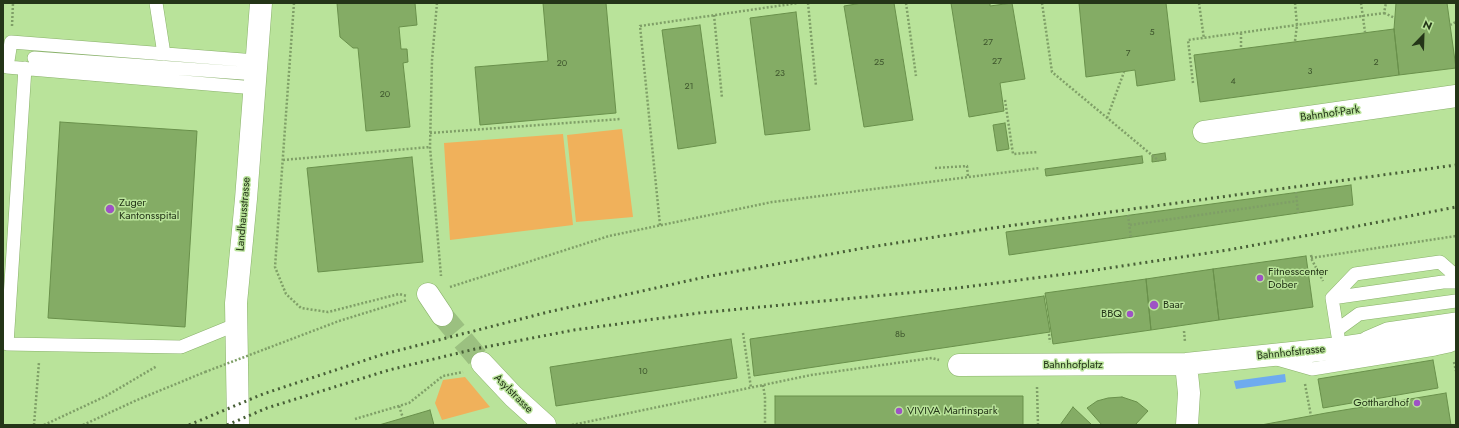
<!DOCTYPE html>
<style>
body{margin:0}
#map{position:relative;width:1459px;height:428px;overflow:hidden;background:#b9e39a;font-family:Jost,sans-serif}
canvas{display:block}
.frame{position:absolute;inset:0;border:4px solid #243518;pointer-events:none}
.north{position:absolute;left:1403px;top:16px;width:40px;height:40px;-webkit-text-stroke:3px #b9e39a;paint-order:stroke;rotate:23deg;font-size:11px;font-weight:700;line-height:16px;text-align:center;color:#243518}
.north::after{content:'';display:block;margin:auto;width:14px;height:18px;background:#243518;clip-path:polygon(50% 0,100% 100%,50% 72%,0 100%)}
</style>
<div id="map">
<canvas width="1459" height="428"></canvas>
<div class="frame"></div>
<div class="north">N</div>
</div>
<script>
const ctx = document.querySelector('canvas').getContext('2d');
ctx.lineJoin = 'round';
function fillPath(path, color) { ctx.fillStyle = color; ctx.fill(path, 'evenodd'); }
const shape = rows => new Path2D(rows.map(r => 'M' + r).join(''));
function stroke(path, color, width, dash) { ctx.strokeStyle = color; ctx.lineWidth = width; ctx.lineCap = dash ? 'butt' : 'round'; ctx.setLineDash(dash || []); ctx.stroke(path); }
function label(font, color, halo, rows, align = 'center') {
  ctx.font = font + ' Jost,sans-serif'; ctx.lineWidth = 3; ctx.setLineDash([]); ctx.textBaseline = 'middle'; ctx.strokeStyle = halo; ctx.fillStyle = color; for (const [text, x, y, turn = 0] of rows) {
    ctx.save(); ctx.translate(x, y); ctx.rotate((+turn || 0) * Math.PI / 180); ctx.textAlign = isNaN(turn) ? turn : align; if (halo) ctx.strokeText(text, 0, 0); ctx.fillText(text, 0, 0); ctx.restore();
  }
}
fillPath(shape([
 [622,129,633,217,576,222,567,135],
 [563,134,573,225,450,240,444,143],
 [465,377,490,407,442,420,435,403,443,380]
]), '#f0b15b');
fillPath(shape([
 [1285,374,1286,382,1236,389,1234,381]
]), '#6eabef');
const building = shape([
 [337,3,415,3,417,25,399,27,401,49,407,49,408,62,403,63,410,127,366,131,358,48,353,48,340,37,337,3],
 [543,3,606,3,616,113,480,125,475,67,548,61,543,3],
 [862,3,894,3,913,120,864,127,844,6,862,3],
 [951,3,990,3,990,6,1012,3,1025,79,1000,83,1004,111,969,117,951,3],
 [1079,3,1166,3,1175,80,1137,86,1135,70,1086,77,1079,3],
 [1396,3,1447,3,1456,68,1399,75,1394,29,1396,3],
 [796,12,810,130,765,135,750,18,796,12],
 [700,25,716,143,678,149,662,30,700,25],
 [1394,29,1399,75,1200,102,1194,55,1394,29],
 [60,122,197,131,185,327,48,318,60,122],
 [1005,123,1009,149,997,151,993,125,1005,123],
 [1165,153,1166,160,1152,162,1152,155,1165,153],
 [1142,156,1143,163,1046,176,1045,169,1142,156],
 [412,157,423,262,318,272,307,168,412,157],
 [1351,185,1353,205,1009,255,1006,232,1351,185],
 [1306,256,1313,307,1219,320,1213,269,1306,256],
 [1213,269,1219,320,1151,330,1146,279,1213,269],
 [1146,279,1151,330,1053,344,1045,293,1146,279],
 [1044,296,1050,332,754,376,750,339,1044,296],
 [731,339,737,378,556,406,550,367,731,339],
 [1433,360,1438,388,1323,408,1318,379,1433,360],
 [1446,393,1451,425,1261,425,1326,413,1446,393],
 [775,396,1023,396,1023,425,775,425,775,396],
 [1122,397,1137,402,1148,411,1135,425,1102,425,1087,408,1097,401,1108,398,1122,397],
 [1073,407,1092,425,1060,425,1073,407],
 [430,410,434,425,379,425,403,418,430,410]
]);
fillPath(building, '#84ac65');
stroke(building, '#69904b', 1);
stroke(shape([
 [442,315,482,363]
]), '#9bc080', 22, [22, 11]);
const lane = shape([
 [156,3,164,54],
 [34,58,256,74],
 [25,68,7,344,181,347,235,325],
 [255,88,7,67,11,42,256,61],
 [1332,298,1355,274,1440,262,1456,276],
 [1332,298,1443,282,1456,282],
 [1332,298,1338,336],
 [1337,330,1359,314,1456,301],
 [1366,338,1387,329,1456,319],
 [1277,359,1312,369,1435,349,1449,346,1456,343]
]);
const street = shape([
 [1204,132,1456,96],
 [428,294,442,315],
 [482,363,513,396,545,425],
 [1186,364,1189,393,1187,425],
 [959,365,1186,364,1340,348,1456,331],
 [238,425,236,303,246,199,261,3]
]);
stroke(lane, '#89b16a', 14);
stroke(street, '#89b16a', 23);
stroke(shape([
 [294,3,275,267,286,294,301,308,328,312,399,294,407,296],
 [437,3,432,60,430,147,441,276],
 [808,3,816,86],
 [906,3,916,76],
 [1042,3,1052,72,1159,161],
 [1199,3,1204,39],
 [1295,3,1297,25,1295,41],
 [1361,3,1365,32],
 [1384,13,1395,18],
 [714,15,722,98],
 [1450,25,1456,22],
 [12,26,13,3],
 [1241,33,1241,49],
 [1193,83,1188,40,1384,13,1386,3],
 [1005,100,1013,154,1038,152],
 [1107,118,1124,72],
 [430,133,621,119],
 [283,160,430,147],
 [935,168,967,166,968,177],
 [1296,192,1298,213],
 [1128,215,1131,238],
 [660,225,640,26,798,3],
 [1130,225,1297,201],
 [1311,255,1312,260,1323,281],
 [1311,258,1456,236],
 [450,287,609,236,772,202,1040,168],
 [1184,331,1185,342],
 [743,333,751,388],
 [1049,334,1050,342],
 [268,348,339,321,407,300],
 [1454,362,1456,371],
 [1305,384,1311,416],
 [763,385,765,397,765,425],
 [1037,387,1038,425],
 [399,406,403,418],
 [355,419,409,403,443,376,463,372],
 [34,425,39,362],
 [44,425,106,396,157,366],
 [83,425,137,400,205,372],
 [572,425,811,375,932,358,939,360]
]), '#7f9f67', 2.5, [2, 2]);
stroke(lane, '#fff', 13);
stroke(street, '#fff', 22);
stroke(shape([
 [189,425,263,394,384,354,548,312,705,277,864,248,993,228,1456,165],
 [227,425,267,408,389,370,475,349,574,330,699,313,958,288,1089,271,1228,250,1353,227,1456,207]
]), '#485f37', 3, [2, 4]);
stroke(shape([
 [205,372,268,348]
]), '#7f9f67', 2.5, [2, 2]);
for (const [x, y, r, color] of [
 [110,209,5,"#9e53c5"],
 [1260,278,4,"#9e53c5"],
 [1154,305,5,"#9e53c5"],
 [1130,314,4,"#9e53c5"],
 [1417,403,4,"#9e53c5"],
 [899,411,4,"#9e53c5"]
]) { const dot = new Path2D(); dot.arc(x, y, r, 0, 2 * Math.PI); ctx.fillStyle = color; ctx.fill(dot); stroke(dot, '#b9e39a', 1.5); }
label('9px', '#3c532b', null, [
 ["5",1152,33],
 ["27",988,43],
 ["7",1128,54],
 ["27",997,62],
 ["25",879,63],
 ["2",1376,63],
 ["20",562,64],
 ["3",1310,72],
 ["23",780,74],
 ["4",1233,82],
 ["21",689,87],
 ["20",385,95],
 ["8b",900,335],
 ["10",643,372]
]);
label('11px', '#243518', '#b9e39a', [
 ["Bahnhof-Park",1330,114,-8],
 ["Landhausstrasse",244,214,-85],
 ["Bahnhofstrasse",1291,353,-6],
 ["Bahnhofplatz",1073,365],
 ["Asylstrasse",513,394,45]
]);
label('11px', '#243518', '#b9e39a', [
 ["Zuger",119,203],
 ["Kantonsspital",119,216],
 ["Fitnesscenter",1268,272],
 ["Dober",1268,285],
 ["Baar",1163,305],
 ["BBQ",1122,314,"right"],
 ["Gotthardhof",1409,403,"right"],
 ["VIVIVA Martinspark",907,411]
], 'left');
</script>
